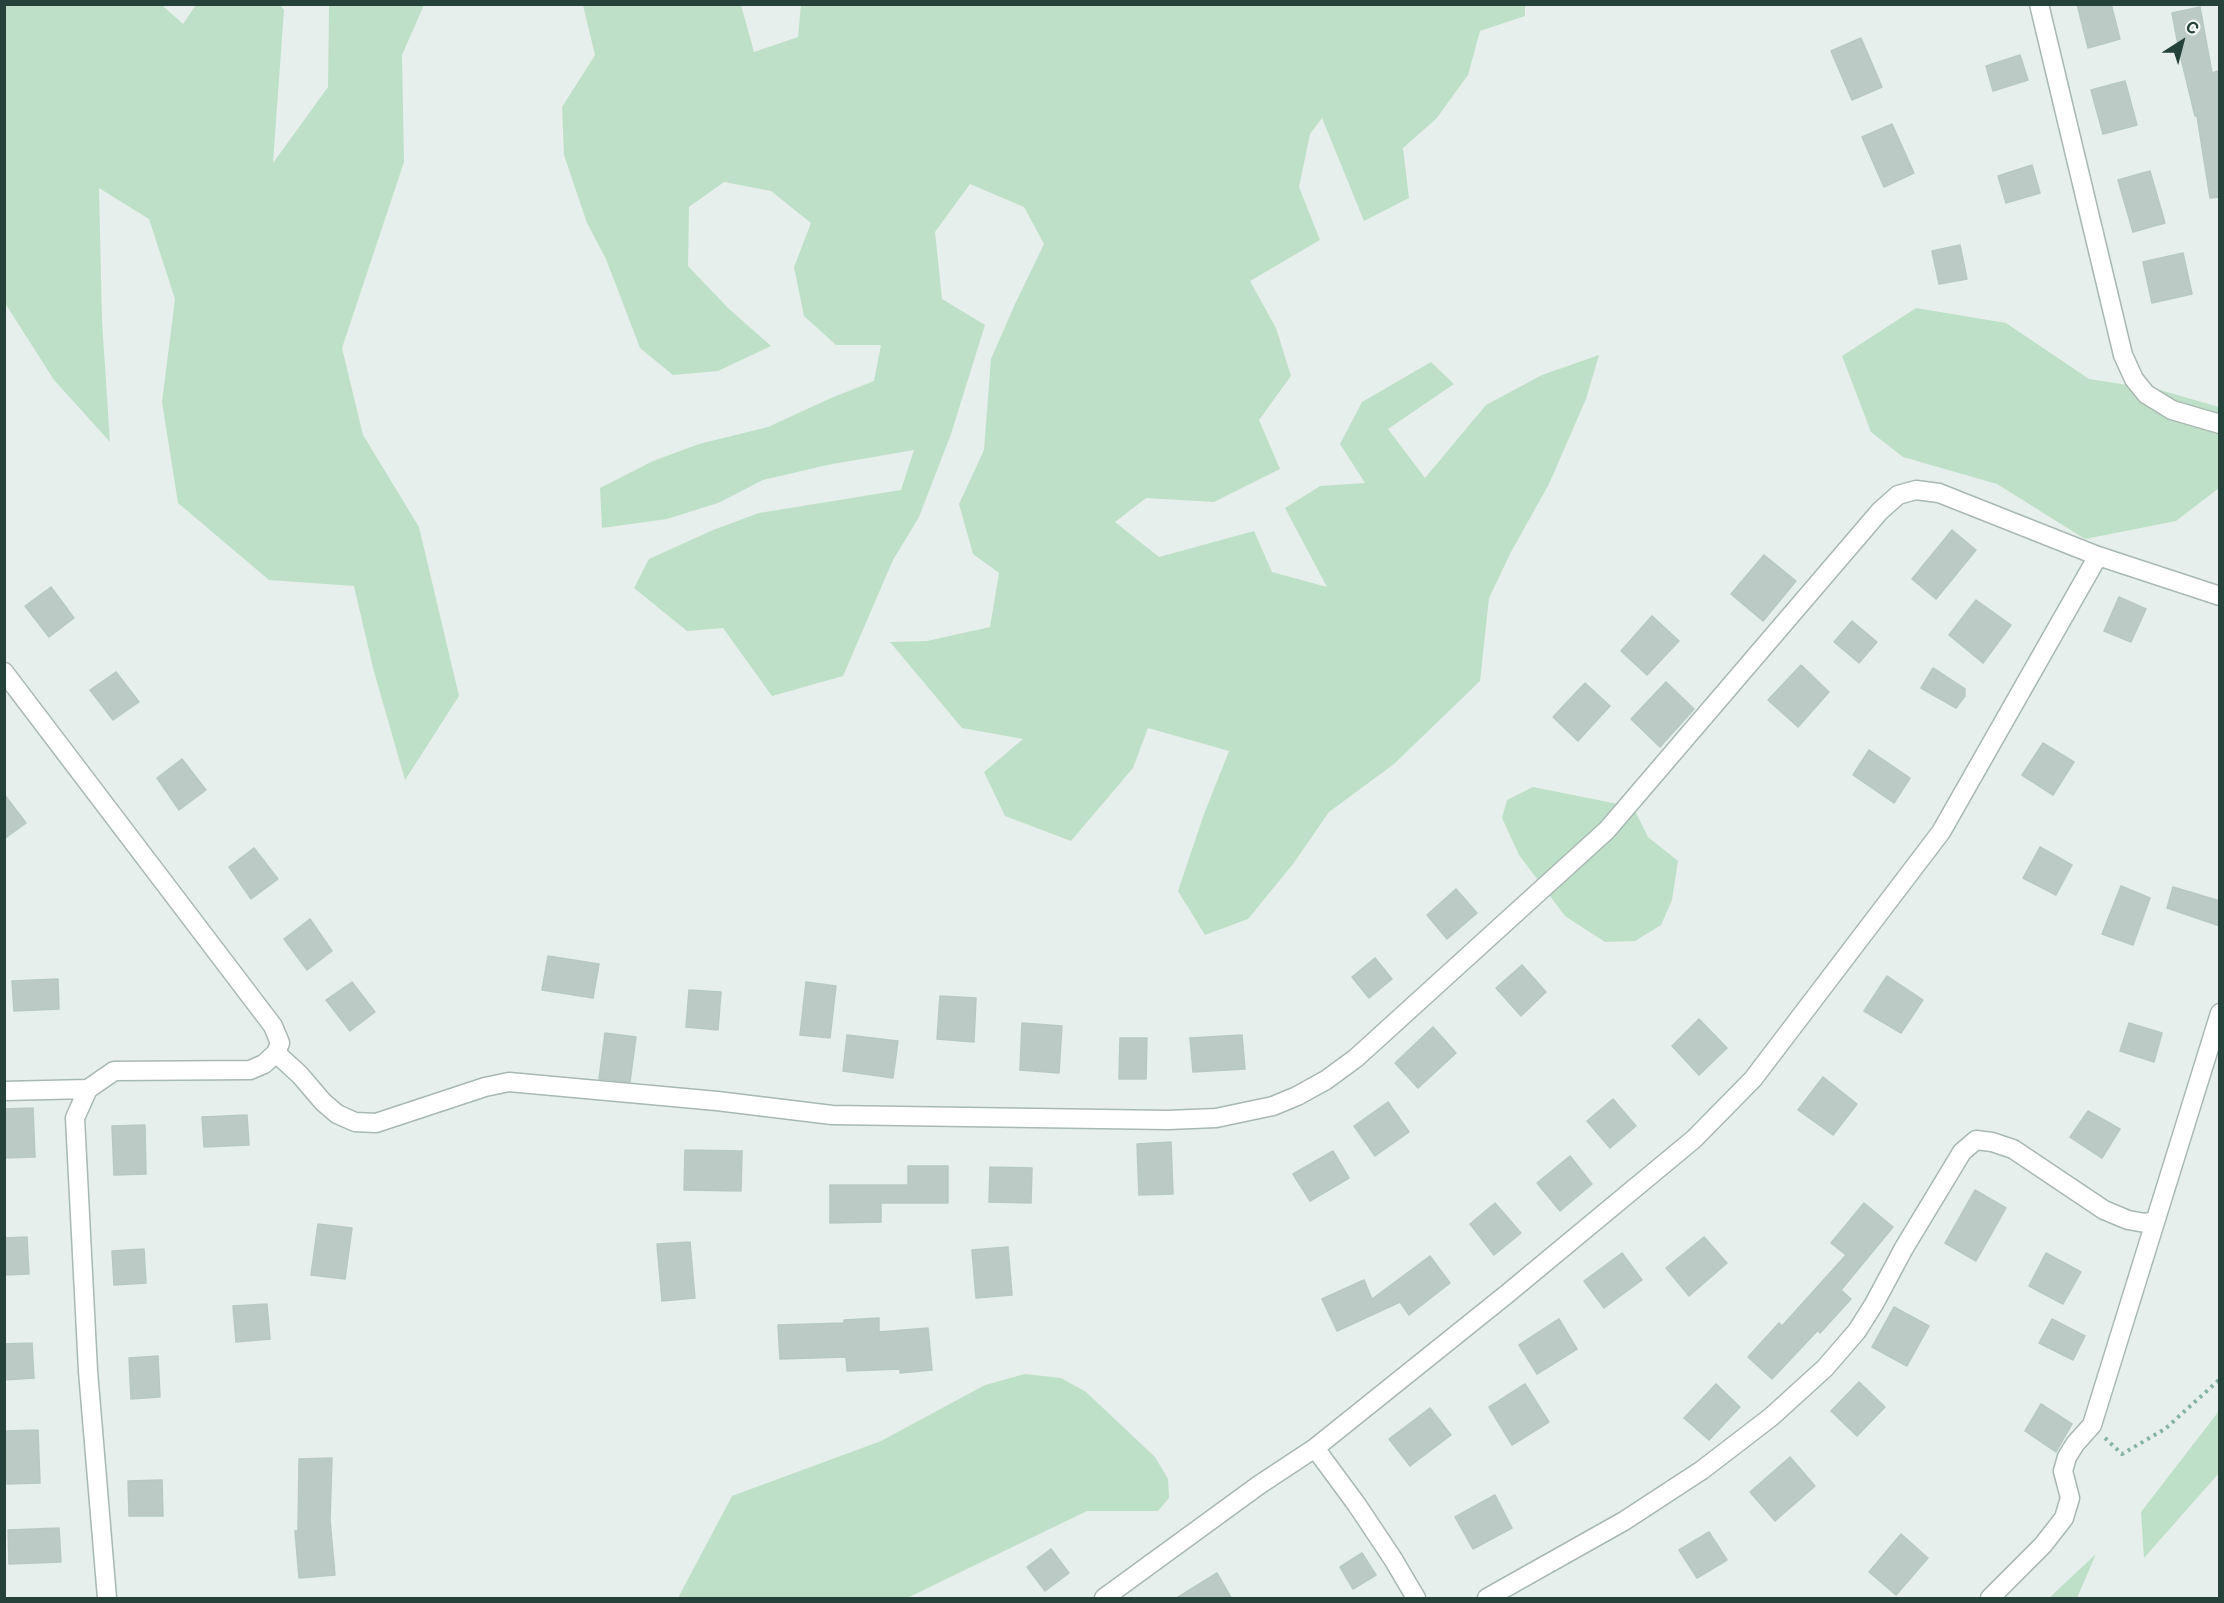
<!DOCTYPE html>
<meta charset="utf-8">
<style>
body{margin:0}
#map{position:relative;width:2224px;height:1603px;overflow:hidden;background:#e6efeb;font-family:Inter,sans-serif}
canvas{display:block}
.frame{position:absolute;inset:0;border:6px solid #24423a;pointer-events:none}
.north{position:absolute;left:2152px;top:12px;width:60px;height:60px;-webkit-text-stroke:4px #f7fbf9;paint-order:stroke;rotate:36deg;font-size:16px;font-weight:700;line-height:24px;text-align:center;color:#24423a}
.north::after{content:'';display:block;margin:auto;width:21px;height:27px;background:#24423a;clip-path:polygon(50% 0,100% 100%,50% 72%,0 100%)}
</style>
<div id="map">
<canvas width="2224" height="1603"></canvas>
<div class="frame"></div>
<div class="north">С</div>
</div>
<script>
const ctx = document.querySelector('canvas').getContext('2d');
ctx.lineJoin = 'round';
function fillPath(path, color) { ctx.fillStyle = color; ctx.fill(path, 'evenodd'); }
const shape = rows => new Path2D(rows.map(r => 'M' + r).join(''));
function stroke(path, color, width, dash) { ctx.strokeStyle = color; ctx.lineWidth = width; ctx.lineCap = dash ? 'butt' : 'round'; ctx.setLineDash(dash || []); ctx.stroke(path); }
fillPath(shape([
 [5,4,162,5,183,24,196,5,280,5,284,10,273,163,328,87,329,5,424,5,402,55,404,162,342,348,363,435,419,527,459,696,405,780,373,668,354,586,269,580,178,503,162,402,175,299,149,219,99,188,102,321,110,442,54,380,5,303],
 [583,5,741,5,754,52,798,37,801,5,1525,5,1525,16,1480,31,1468,75,1436,119,1403,148,1409,198,1364,221,1322,118,1310,134,1299,187,1320,240,1250,281,1276,328,1291,376,1259,420,1280,469,1214,502,1146,498,1115,522,1159,557,1254,531,1272,572,1327,587,1285,508,1320,486,1365,483,1340,444,1362,402,1431,362,1454,384,1388,429,1425,478,1486,405,1542,375,1599,355,1586,399,1549,484,1511,552,1489,598,1480,681,1394,764,1329,812,1293,864,1248,919,1205,935,1178,891,1204,814,1229,751,1148,728,1133,768,1071,841,1005,816,984,772,1023,739,962,728,890,642,927,641,990,627,999,573,973,554,959,504,984,450,991,359,1015,304,1044,244,1024,207,970,184,935,232,942,299,985,325,951,434,919,517,893,560,843,676,772,696,723,628,687,631,634,588,649,559,713,530,759,513,901,490,914,450,827,465,763,480,718,503,667,519,602,528,600,488,653,461,699,444,768,427,831,398,874,381,881,345,836,345,804,316,794,267,811,223,771,191,724,182,689,207,688,266,728,308,771,346,718,371,673,375,640,348,606,259,587,223,564,155,562,107,595,55],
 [1916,308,2006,323,2089,379,2160,390,2219,407,2219,488,2176,521,2085,539,1997,484,1903,457,1871,432,1842,356],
 [1533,787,1633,807,1648,837,1678,861,1672,900,1661,925,1635,941,1605,942,1565,916,1519,855,1502,818,1507,800],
 [1025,1374,1061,1378,1086,1392,1155,1457,1168,1479,1169,1498,1158,1511,1087,1511,907,1598,678,1598,732,1496,881,1441,985,1385],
 [2219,1411,2219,1473,2144,1558,2141,1512],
 [2096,1554,2077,1598,2049,1598]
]), '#bfe0c8');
const building = shape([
 [2077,4,2111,4,2120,39,2088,48,2077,4],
 [2200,7,2212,73,2218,71,2220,81,2220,197,2210,198,2197,116,2195,116,2179,50,2172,13,2200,7],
 [1861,38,1882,87,1852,100,1831,51,1861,38],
 [2020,55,2028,80,1993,91,1986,66,2020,55],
 [2125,81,2137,125,2103,134,2091,90,2125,81],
 [1892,124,1914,173,1884,187,1862,137,1892,124],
 [2032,165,2040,193,2006,203,1998,176,2032,165],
 [2150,171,2165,223,2133,232,2118,180,2150,171],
 [1960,245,1967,279,1939,284,1932,251,1960,245],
 [2183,253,2192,294,2152,303,2143,262,2183,253],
 [1952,530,1976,550,1936,599,1912,579,1952,530],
 [1764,555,1796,581,1763,621,1731,594,1764,555],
 [51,587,74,618,49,637,25,606,51,587],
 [2119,597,2146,609,2131,642,2104,631,2119,597],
 [1976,600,2011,625,1983,663,1949,635,1976,600],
 [1652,616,1679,641,1647,675,1621,651,1652,616],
 [1852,621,1877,642,1859,663,1834,642,1852,621],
 [1801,665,1829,692,1798,727,1768,700,1801,665],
 [1933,668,1965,689,1965,696,1956,708,1921,688,1933,668],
 [116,672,139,702,113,720,90,690,116,672],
 [1666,682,1694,709,1660,747,1631,719,1666,682],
 [1585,683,1610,706,1578,741,1553,717,1585,683],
 [2043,743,2074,762,2053,795,2022,775,2043,743],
 [1869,750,1910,778,1894,803,1853,775,1869,750],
 [182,759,206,790,179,810,157,778,182,759],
 [4,794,26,823,4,839,4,794],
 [2040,847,2072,865,2056,895,2023,878,2040,847],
 [254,848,278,879,251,899,229,867,254,848],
 [2121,886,2150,898,2133,945,2102,934,2121,886],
 [2173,887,2220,901,2220,926,2167,908,2173,887],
 [1456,889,1477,913,1447,939,1427,915,1456,889],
 [310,919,332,951,307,970,284,939,310,919],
 [548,956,599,964,593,998,542,990,548,956],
 [1375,958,1392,979,1369,998,1352,977,1375,958],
 [1522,965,1546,992,1521,1016,1496,988,1522,965],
 [1887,976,1923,1000,1901,1033,1864,1011,1887,976],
 [58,979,59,1009,14,1011,12,981,58,979],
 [352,982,375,1012,350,1031,326,1000,352,982],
 [806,982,836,986,830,1038,800,1035,806,982],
 [689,990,721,992,718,1030,686,1027,689,990],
 [940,996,976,998,974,1042,937,1039,940,996],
 [1699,1019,1727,1048,1699,1075,1672,1046,1699,1019],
 [1022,1023,1062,1026,1059,1073,1020,1070,1022,1023],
 [2129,1023,2162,1033,2154,1062,2120,1051,2129,1023],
 [1433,1027,1456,1053,1418,1088,1395,1063,1433,1027],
 [605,1033,636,1037,630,1082,599,1079,605,1033],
 [847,1035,898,1041,893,1078,843,1071,847,1035],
 [1242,1035,1245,1069,1193,1072,1190,1038,1242,1035],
 [1120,1038,1147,1038,1146,1079,1119,1079,1120,1038],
 [1823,1077,1857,1104,1833,1135,1798,1110,1823,1077],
 [1613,1099,1636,1126,1610,1148,1587,1121,1613,1099],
 [1388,1102,1409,1132,1375,1156,1354,1126,1388,1102],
 [33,1108,35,1157,4,1158,4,1109,33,1108],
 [2088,1111,2120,1129,2102,1158,2070,1137,2088,1111],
 [247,1115,249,1145,204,1147,202,1117,247,1115],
 [145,1125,146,1174,114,1175,112,1126,145,1125],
 [1171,1142,1173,1194,1139,1195,1137,1144,1171,1142],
 [685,1150,742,1151,741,1191,684,1190,685,1150],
 [1333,1151,1349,1178,1310,1201,1293,1174,1333,1151],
 [1570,1156,1592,1184,1560,1211,1537,1183,1570,1156],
 [908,1166,948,1166,948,1203,881,1203,881,1222,830,1223,830,1185,908,1185,908,1166],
 [990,1167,1032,1168,1031,1203,989,1202,990,1167],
 [1975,1190,2006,1208,1976,1261,1945,1243,1975,1190],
 [1495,1203,1521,1233,1494,1255,1470,1224,1495,1203],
 [1864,1203,1893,1227,1841,1290,1851,1299,1820,1333,1818,1330,1772,1379,1748,1357,1779,1323,1782,1326,1846,1255,1831,1243,1864,1203],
 [318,1224,352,1228,345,1279,311,1275,318,1224],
 [27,1237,29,1274,4,1275,4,1238,27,1237],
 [1704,1237,1727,1263,1689,1296,1666,1268,1704,1237],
 [690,1242,695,1298,662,1301,657,1244,690,1242],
 [1008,1247,1012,1295,976,1298,972,1250,1008,1247],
 [144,1249,146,1283,114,1285,112,1251,144,1249],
 [1622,1253,1642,1280,1604,1308,1584,1281,1622,1253],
 [2046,1253,2081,1272,2063,1304,2029,1286,2046,1253],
 [1430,1256,1450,1283,1409,1315,1400,1302,1337,1331,1322,1299,1364,1280,1372,1299,1430,1256],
 [267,1304,270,1339,236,1342,233,1306,267,1304],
 [1894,1307,1929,1326,1907,1366,1872,1347,1894,1307],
 [879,1318,879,1332,928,1328,932,1370,900,1373,900,1369,847,1371,846,1357,780,1359,778,1325,844,1323,844,1320,879,1318],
 [1559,1319,1577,1349,1537,1374,1519,1345,1559,1319],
 [2052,1319,2085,1336,2073,1360,2039,1343,2052,1319],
 [32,1343,34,1378,4,1380,4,1344,32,1343],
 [158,1356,160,1397,131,1399,129,1358,158,1356],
 [1859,1382,1885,1407,1857,1436,1831,1411,1859,1382],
 [1525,1384,1549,1422,1512,1445,1489,1407,1525,1384],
 [1716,1384,1740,1407,1709,1440,1684,1418,1716,1384],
 [2041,1404,2072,1424,2056,1452,2025,1431,2041,1404],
 [1430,1408,1451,1435,1410,1466,1389,1439,1430,1408],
 [38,1430,40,1483,7,1484,6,1431,38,1430],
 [1790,1457,1815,1486,1775,1521,1750,1492,1790,1457],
 [332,1458,330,1520,335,1575,299,1578,295,1531,298,1531,299,1459,332,1458],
 [162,1480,163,1516,129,1516,128,1481,162,1480],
 [1495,1495,1512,1528,1473,1549,1455,1517,1495,1495],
 [59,1528,61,1562,9,1564,8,1530,59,1528],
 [1709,1532,1727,1560,1697,1578,1679,1550,1709,1532],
 [1901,1534,1928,1558,1896,1595,1869,1572,1901,1534],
 [1051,1549,1069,1573,1045,1591,1027,1567,1051,1549],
 [1362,1553,1376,1575,1353,1589,1340,1567,1362,1553],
 [1217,1573,1232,1599,1175,1599,1217,1573]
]);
fillPath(building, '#bbcac4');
stroke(building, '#b8c9c2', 1.5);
const minor = shape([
 [2039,4,2123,355,2134,379,2146,394,2172,410,2220,424],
 [4,672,273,1026,280,1043,276,1053,264,1064,250,1070,114,1071,88,1089,75,1118,88,1371,107,1598],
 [276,1053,300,1075,323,1102,337,1114,355,1122,376,1123,485,1087,509,1082,717,1101,832,1115,1168,1120,1216,1118,1273,1106,1297,1096,1326,1080,1356,1058,1607,830,1880,511,1898,495,1916,490,1939,493,2098,556,2220,596],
 [4,1091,88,1089],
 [1315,1448,1357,1505,1393,1559,1416,1598],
 [1104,1598,1259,1485,1315,1448,1507,1294,1694,1139,1753,1079,1941,832,2098,556],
 [1487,1598,1624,1521,1702,1470,1771,1417,1825,1368,1857,1331,1874,1304,1904,1248,1962,1152,1976,1140,1992,1142,2013,1149,2104,1210,2128,1220,2145,1223,2154,1221],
 [1990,1598,2043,1545,2064,1518,2070,1498,2063,1471,2067,1457,2075,1444,2092,1425,2220,1013]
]);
stroke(minor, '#a8b8b2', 21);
stroke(shape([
 [2105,1438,2122,1454,2165,1429,2220,1379]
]), '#86b3a5', 4, [3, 4.5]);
stroke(minor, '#fff', 18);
</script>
